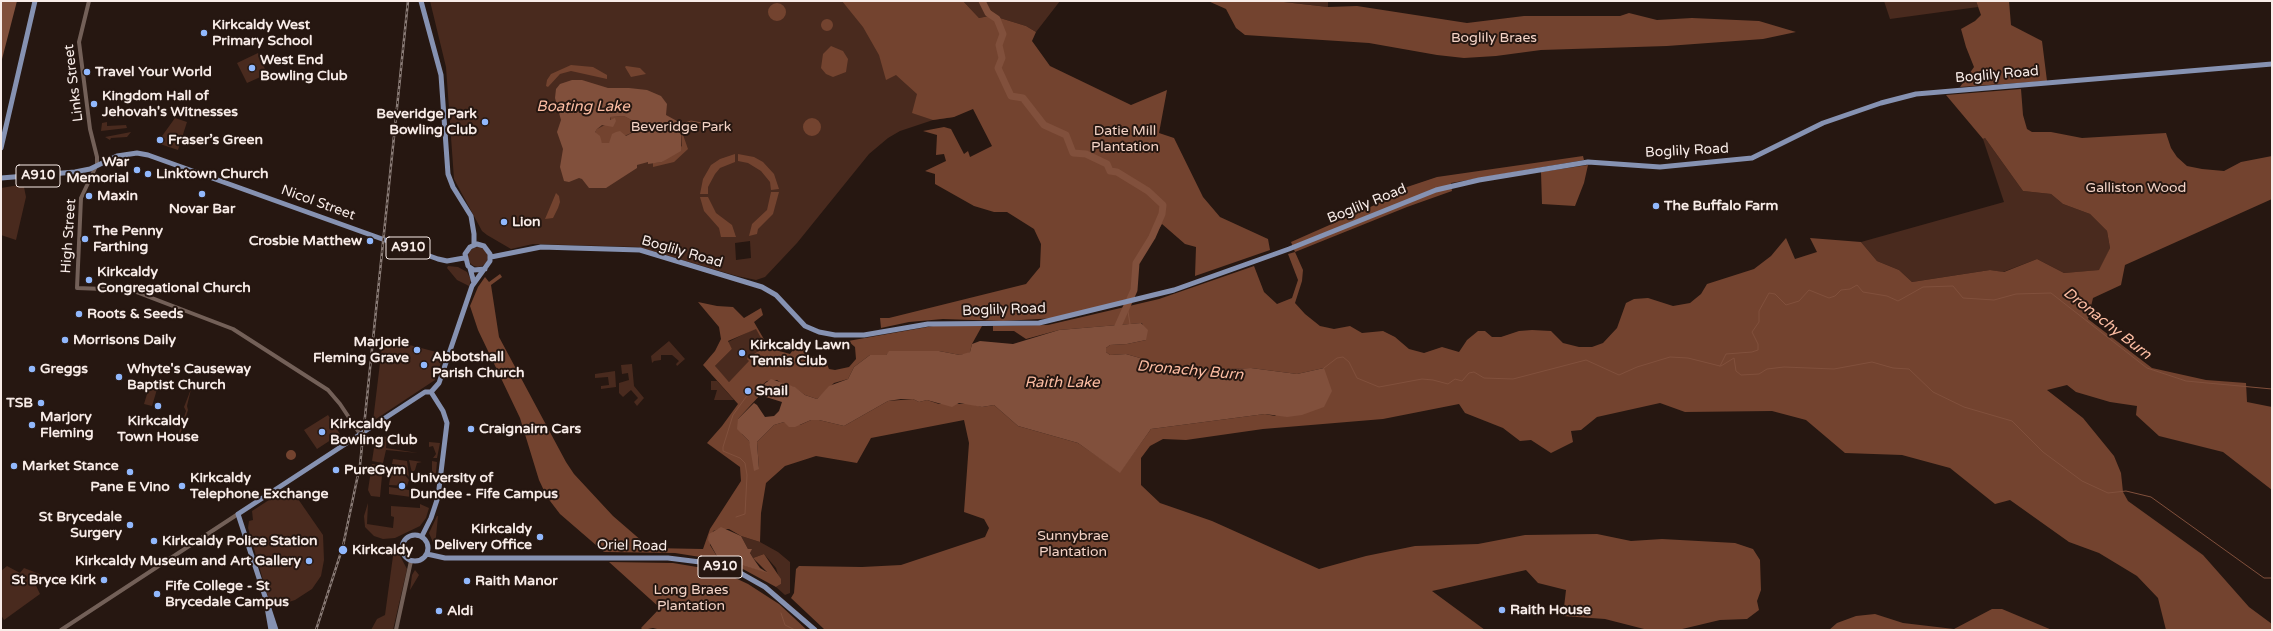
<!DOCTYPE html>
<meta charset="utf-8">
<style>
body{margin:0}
#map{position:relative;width:2273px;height:631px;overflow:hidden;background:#261711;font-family:"Varela Round",sans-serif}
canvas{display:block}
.frame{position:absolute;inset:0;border:2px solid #f8ece8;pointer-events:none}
</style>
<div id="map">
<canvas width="2273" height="631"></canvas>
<div class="frame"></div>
</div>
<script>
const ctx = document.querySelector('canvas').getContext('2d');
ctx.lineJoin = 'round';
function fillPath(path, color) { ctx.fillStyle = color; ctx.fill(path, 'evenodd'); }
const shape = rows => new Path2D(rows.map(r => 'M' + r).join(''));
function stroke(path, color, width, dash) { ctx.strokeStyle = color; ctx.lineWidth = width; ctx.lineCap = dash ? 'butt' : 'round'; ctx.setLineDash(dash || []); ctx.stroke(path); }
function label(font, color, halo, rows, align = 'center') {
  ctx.font = font + ' "Varela Round",sans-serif'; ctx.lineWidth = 4; ctx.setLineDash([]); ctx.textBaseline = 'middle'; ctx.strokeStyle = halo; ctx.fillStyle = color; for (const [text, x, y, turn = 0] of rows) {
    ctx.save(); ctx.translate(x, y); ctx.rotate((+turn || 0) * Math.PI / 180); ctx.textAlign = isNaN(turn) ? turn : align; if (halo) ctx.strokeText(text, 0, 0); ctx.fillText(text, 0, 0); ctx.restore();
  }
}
fillPath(shape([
 [430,1,953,1,982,75,954,117,933,120,900,131,888,138,869,154,797,243,765,277,756,280,737,276,638,247,533,244,511,249,487,235,482,231,454,179,446,67],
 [750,241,751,258,736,260,735,243],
 [963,1,980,1,989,16,979,18],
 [984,1,1060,1,1036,32,1026,26,1000,18,989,9],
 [1275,1,1328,1,1328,7,1276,1],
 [1884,1,1976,1,1978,7,1890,19],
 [258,53,267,74,247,83,237,63],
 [175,118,187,122,178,150,157,143],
 [107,122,107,126,126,125,127,128,101,131,102,123],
 [131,132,127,137,111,138,110,140,105,137],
 [1985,138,2023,191,2051,194,2063,204,2090,214,2107,231,2110,248,2100,270,2064,273,2037,259,2003,272,1990,270,1912,282,1899,270,1877,261,1861,242,2004,202,1983,139],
 [19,185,24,187,26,197,16,240,1,235,1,188],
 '468 257a10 10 0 1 1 20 0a10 10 0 1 1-20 0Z',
 [448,266,458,267,467,272,471,280,469,286,457,280,447,268],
 [756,328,766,347,748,357,750,361,729,382,714,367,732,349,728,342],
 [383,338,444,354,435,380,373,421],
 [669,341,685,359,677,366,676,364,679,361,672,355,661,355,661,360,654,361,652,363,651,356],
 [632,364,634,386,644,398,637,406,634,402,638,398,631,390,623,397,619,393,619,383,629,380,628,373,622,374,621,365],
 [615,371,616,387,601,389,601,386,609,385,608,377,595,378,595,374],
 [711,381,717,381,734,400,714,400,717,390,711,390],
 [150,384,158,386,152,406,144,404],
 [191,389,187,406,188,410,178,441,163,438,164,434,178,436,186,411,184,407],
 [328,415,340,434,317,449,304,430],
 [376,435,387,437,386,448,418,453,386,450,383,463,372,461],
 [429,442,440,443,437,458,433,458,436,454,433,446,429,447],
 [393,459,407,461,409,477,399,465,392,464],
 [409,460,422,462,417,463,415,470,412,473],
 [432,461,437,462,436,473,432,476],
 [372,464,383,465,380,497,371,496,368,490],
 [392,466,398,467,409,480,407,486,389,485],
 [289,487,292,492,295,490,298,494,296,496,323,535,324,560,321,576,312,589,295,600,276,606,270,604,248,528,249,521,253,520,252,511],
 [389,487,409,490,412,493,411,497,389,494],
 [368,503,367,524,393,528,394,517,391,516,391,506,420,508,420,504,429,508,426,518,420,526,395,538,383,539,374,536,365,527,364,516],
 [437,516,438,516,435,547,429,533],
 [741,536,760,542,778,552,790,562,790,593,785,595,776,587,781,584,776,568,764,554,753,558],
 [373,544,398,552,407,569,393,630,371,630,377,619,385,615,393,556,391,553,372,549],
 [7,566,20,573,24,568,47,577,42,580,32,577,40,594,4,620,1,615,1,571],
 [415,570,419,575,410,590,412,575]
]), '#492a1e');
fillPath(shape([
 [842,1,963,1,979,18,989,16,980,1,984,1,989,9,1000,18,1026,26,1036,32,1032,41,1050,66,1131,105,1167,90,1159,133,1174,138,1203,197,1220,217,1268,239,1270,250,1195,276,1196,247,1185,244,1162,224,1140,260,1133,267,1133,289,1128,300,1057,318,1003,321,943,319,909,322,881,328,880,318,889,318,1026,284,1040,267,1041,244,1034,229,1007,212,994,212,974,206,935,184,935,174,925,171,946,161,944,154,936,155,937,135,923,131,944,127,951,129,964,154,968,151,970,157,992,146,973,109,954,117,933,120,912,113,917,94,896,75,886,80,879,55,863,27],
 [1208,1,1275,1,1328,7,1357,6,1467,23,1524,16,1620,16,1629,13,1657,20,1692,18,1759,21,1796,32,1763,39,1667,46,1541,50,1496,56,1464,58,1437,55,1369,43,1245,35,1236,28,1226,9],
 [1976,1,2009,1,2011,25,2042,41,2047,81,1960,87,1974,67,1966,47,1961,29,1975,21,1981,15],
 '768 12a9 9 0 1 1 18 0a9 9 0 1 1-18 0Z',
 '821 25a6 6 0 1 1 12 0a6 6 0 1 1-12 0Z',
 [831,46,843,51,848,59,846,72,833,77,826,74,821,68,823,54],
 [571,65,593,67,607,75,607,79,571,71,560,74,548,87,546,86,547,80,551,74],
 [626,66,640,68,646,74,631,77,625,67],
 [2021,89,2023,115,2027,129,2032,132,2051,132,2082,138,2166,133,2171,148,2177,157,2187,166,2202,169,2224,171,2241,162,2272,156,2272,199,2125,265,2121,285,2093,298,2088,319,2152,368,2206,380,2246,383,2247,402,2272,407,2272,490,2223,452,2159,436,2136,415,2137,406,2110,402,2076,392,2067,385,2047,390,2083,418,2114,456,2121,473,2123,492,2128,501,2203,555,2249,607,2272,624,2272,630,2166,630,2158,598,2137,576,2099,553,2069,542,2010,500,1995,504,1950,468,1902,455,1845,453,1806,420,1772,411,1685,412,1660,403,1597,417,1581,430,1571,431,1573,442,1551,453,1531,440,1520,441,1503,428,1465,413,1459,404,1383,419,1263,429,1186,440,1163,439,1150,446,1141,458,1141,485,1160,503,1212,521,1319,569,1366,556,1415,546,1478,544,1525,535,1597,534,1631,541,1662,539,1735,543,1753,549,1760,560,1761,590,1757,601,1759,610,1747,619,1720,620,1678,630,1648,630,1605,619,1563,616,1566,590,1538,583,1526,570,1432,591,1485,630,825,630,791,598,794,593,796,569,799,566,862,567,901,565,985,537,989,528,984,519,964,512,969,443,964,420,871,438,857,463,816,456,785,466,766,483,761,513,760,542,741,536,729,529,719,529,713,531,710,545,718,558,767,572,753,558,764,554,781,579,781,584,776,587,741,568,713,559,675,553,604,552,560,514,547,497,539,480,520,418,478,330,470,306,478,287,485,277,489,282,500,274,502,277,491,285,499,337,566,462,574,474,613,516,650,548,703,549,710,529,741,481,740,467,707,443,722,426,738,404,703,365,715,351,721,339,719,327,698,302,717,306,733,307,744,318,761,308,763,315,754,322,769,348,790,354,795,347,808,351,810,356,825,359,829,369,835,370,849,367,856,359,855,347,848,341,933,326,982,326,972,344,970,352,967,354,960,355,939,351,890,351,886,355,870,355,854,367,848,379,834,383,817,399,805,395,794,387,784,385,777,380,767,381,756,390,761,394,738,419,742,434,749,441,759,469,757,442,774,425,784,422,800,425,811,420,819,420,844,426,888,401,913,399,919,402,927,400,939,404,971,404,982,407,994,405,1018,426,1078,443,1120,472,1151,429,1265,414,1275,416,1324,368,1297,374,1251,368,1200,370,1178,366,1172,368,1156,368,1140,358,1126,354,1110,355,1106,352,1106,348,1110,345,1127,344,1146,340,1142,323,1059,330,1026,339,1014,331,993,331,993,326,1048,325,1159,299,1254,266,1264,292,1277,304,1292,298,1298,280,1288,254,1295,252,1291,242,1386,200,1395,191,1437,177,1583,156,1584,160,1451,183,1452,191,1407,207,1295,252,1303,270,1302,281,1295,303,1305,314,1320,326,1334,329,1350,326,1362,333,1383,331,1395,337,1409,349,1424,353,1442,347,1459,352,1467,340,1478,331,1485,331,1492,337,1501,337,1519,331,1532,330,1551,331,1563,343,1579,347,1592,347,1603,343,1617,328,1626,303,1634,299,1648,298,1673,306,1690,303,1701,294,1707,284,1754,269,1771,256,1786,238,1795,259,1817,252,1810,238,1861,242,1877,261,1899,270,1912,282,1990,270,2004,272,2037,259,2064,273,2099,270,2110,248,2107,231,2090,214,2063,204,2051,194,2023,191,1985,138,1983,139,1946,95],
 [756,329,766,347,748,357,747,359,749,361,729,382,715,366,732,349,728,341],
 [624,116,642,125,642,128,609,143,602,143,595,132,597,129,605,125,611,120,610,117],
 '803 127a9 9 0 1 1 18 0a9 9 0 1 1-18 0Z',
 [681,129,688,149,674,162,653,167,653,163,662,162,682,146],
 [735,154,735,162,720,168,715,174,708,187,708,194,700,194,703,179,711,165,720,159],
 [738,154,754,157,763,162,774,174,779,189,771,190,770,182,761,171,748,163,738,161],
 [1588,165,1584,183,1575,206,1542,204,1541,172],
 [771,192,779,192,773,214,758,229,757,234,749,236,752,224,767,210],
 [556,193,559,196,560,202,558,208,553,218,545,219],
 [700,197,708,197,716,213,732,225,736,237,721,237,719,228,704,211],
 '286 455a5 5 0 1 1 10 0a5 5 0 1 1-10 0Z',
 [609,562,673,563,703,568,731,576,748,584,779,604,807,630,661,630,653,628,643,630,641,628,660,608],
 [1992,609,2002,609,2052,630,1829,630,1837,623,1856,616,1875,614,1903,623,1954,629]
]), '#73432f');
fillPath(shape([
 [1,1,17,1,1,63],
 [572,80,582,80,608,88,629,88,647,90,661,96,667,104,666,115,677,121,681,129,681,151,662,162,648,164,648,162,637,165,637,168,606,188,589,188,582,179,579,178,569,182,564,181,560,167,563,149,557,132,561,120,555,98,556,89,560,84],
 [624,116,641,125,642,128,626,136,620,131,616,132,612,134,609,143,602,143,600,136,595,132,597,129,602,125,613,127,616,121,615,118,610,120,610,117],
 [1141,323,1148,330,1146,340,1127,344,1110,345,1106,348,1106,352,1110,355,1126,354,1140,358,1156,368,1172,368,1178,366,1200,370,1251,368,1297,374,1324,368,1332,391,1324,407,1302,415,1287,417,1265,414,1151,429,1120,473,1078,443,1018,426,994,405,982,407,959,403,952,407,927,400,919,402,913,399,901,399,888,401,844,426,819,420,811,420,795,427,789,427,784,422,774,425,757,442,759,469,754,471,749,441,737,429,738,419,754,403,757,405,765,417,774,416,779,411,782,402,766,397,756,390,771,379,795,387,805,395,817,399,829,386,848,379,854,367,870,355,886,355,889,351,939,351,960,355,970,352,972,344,980,341,1013,344,1059,330],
 [721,527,741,536,748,549,752,549,750,553,753,558,760,568,768,573,718,558,708,540,709,534]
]), '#81503c');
stroke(shape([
 [685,123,691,121,702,123],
 [1127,305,1130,324],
 [1720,366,1726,354,1752,352,1758,350,1758,344,1752,332,1759,322,1759,311,1769,293,1775,294,1786,305,1799,301,1809,290,1829,298,1835,296,1841,290,1850,289,1857,285,1863,292,1887,296,1898,301,1923,287,1953,286,1963,298,1994,300,2016,294,2051,293,2147,368,2186,381,2272,389],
 [1721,366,1734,358,1736,371,1741,375,1759,374,1767,369,1784,367,1834,369,1872,362,1893,368,1909,369,1933,392,1964,407,2012,421,2043,452,2082,481,2108,493,2126,491,2151,497,2264,578,2272,578],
 [1324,368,1337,358,1343,357,1349,362,1357,378,1379,387,1422,379,1433,380,1448,384,1455,379,1462,381,1469,373,1474,372,1484,378,1513,379,1586,360,1619,375,1637,367,1670,357,1688,358,1720,366],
 [736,517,745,514,747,475,745,463,740,458,723,451,723,447,733,415,746,397,756,390],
 [781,613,785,625,795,630]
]), '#81503c', 1);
stroke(shape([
 [982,1,988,13,997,19,1003,34,999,45,1002,58,998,68,1011,96,1023,98,1044,125,1066,135,1073,153,1086,154,1107,164,1110,171,1117,172,1148,191,1163,205,1162,214,1152,237,1136,263,1134,290,1118,326]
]), '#81503c', 7);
stroke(shape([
 [89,1,79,42,90,129,97,157,97,164,81,198,77,288,131,290,233,329,328,390,340,404,360,434],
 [61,630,238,514],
 [396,630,411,561]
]), '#736058', 4);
stroke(shape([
 [421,1,441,75,448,174,453,187,471,216,474,234,474,245],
 [1,148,35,1],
 [1,178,75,172,90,169,117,156,137,153,148,155,438,259,447,261,464,258],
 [491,257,541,247,640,250,762,287,776,295,805,326,819,332,835,335,864,335,928,324,1039,323,1174,290,1289,249,1436,190,1479,180,1588,162,1660,167,1752,158,1823,123,1881,103,1916,94,2272,64],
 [470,268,474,283],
 '402 548a13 13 0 1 1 26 0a13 13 0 1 1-26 0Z',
 [422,536,431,518,438,497,447,423,443,411,431,392],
 [427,554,445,558,668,558,708,563,742,574,765,587,815,630],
 [267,607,271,630],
 [276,630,238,514,425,392,431,392,439,383,472,286,490,261,490,254,484,246,477,244,470,247,465,254,468,266,474,270,485,269]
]), '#8692b2', 5);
const rail = shape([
 [316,630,343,546,360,465,408,1]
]);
stroke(rail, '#8b7d78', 2.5);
stroke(rail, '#261711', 1, [3]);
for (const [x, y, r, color] of [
 [204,33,4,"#91b8fd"],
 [252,68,4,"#91b8fd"],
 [87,72,4,"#91b8fd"],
 [94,104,4,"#91b8fd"],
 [485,122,4,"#91b8fd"],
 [160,140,4,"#91b8fd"],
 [137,170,4,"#91b8fd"],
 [148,174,4,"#91b8fd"],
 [202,194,4,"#91b8fd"],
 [89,196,4,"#91b8fd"],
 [1656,206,4,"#91b8fd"],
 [504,222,4,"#91b8fd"],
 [85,239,4,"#91b8fd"],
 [370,241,4,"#91b8fd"],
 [89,280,4,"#91b8fd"],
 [79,314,4,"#91b8fd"],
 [65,340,4,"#91b8fd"],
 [417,350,4,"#91b8fd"],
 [742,353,4,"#91b8fd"],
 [424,365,4,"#91b8fd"],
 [32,369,4,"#91b8fd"],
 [119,377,4,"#91b8fd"],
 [748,391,4,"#91b8fd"],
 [41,403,4,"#91b8fd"],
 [158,406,4,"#91b8fd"],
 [32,425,4,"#91b8fd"],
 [471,429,4,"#91b8fd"],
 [322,432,4,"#91b8fd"],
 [14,466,4,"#91b8fd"],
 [336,470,4,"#91b8fd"],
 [130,472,4,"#91b8fd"],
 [182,486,4,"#91b8fd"],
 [402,486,4,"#91b8fd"],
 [130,525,4,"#91b8fd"],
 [540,537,4,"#91b8fd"],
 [154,541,4,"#91b8fd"],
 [343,550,5,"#91b8fd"],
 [309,561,4,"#91b8fd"],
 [104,580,4,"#91b8fd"],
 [467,581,4,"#91b8fd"],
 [157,594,4,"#91b8fd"],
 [1502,610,4,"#91b8fd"],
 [439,611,4,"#91b8fd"]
]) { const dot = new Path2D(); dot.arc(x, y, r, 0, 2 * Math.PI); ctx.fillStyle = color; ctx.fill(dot); stroke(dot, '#261711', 1.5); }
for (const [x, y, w] of [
 [38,176,44],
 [408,248,44],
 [720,567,44]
]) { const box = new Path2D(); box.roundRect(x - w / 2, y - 11, w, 22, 3); ctx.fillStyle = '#261711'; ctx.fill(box); stroke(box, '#f8ece8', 1); }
label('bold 13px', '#f8ece8', null, [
 ["A910",38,176],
 ["A910",408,248],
 ["A910",720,567]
]);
label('bold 14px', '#f8ece8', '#261711', [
 ["Kirkcaldy West",212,25],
 ["Primary School",212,41],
 ["West End",260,60],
 ["Bowling Club",260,76],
 ["Travel Your World",95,72],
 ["Kingdom Hall of",102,96],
 ["Jehovah's Witnesses",102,112],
 ["Beveridge Park",477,114,"right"],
 ["Bowling Club",477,130,"right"],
 ["Fraser’s Green",168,140],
 ["War",129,162,"right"],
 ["Memorial",129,178,"right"],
 ["Linktown Church",156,174],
 ["Maxin",97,196],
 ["The Buffalo Farm",1664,206],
 ["Novar Bar",202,209,"center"],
 ["Lion",512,222],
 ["The Penny",93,231],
 ["Farthing",93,247],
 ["Crosbie Matthew",362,241,"right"],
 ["Kirkcaldy",97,272],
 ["Congregational Church",97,288],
 ["Roots & Seeds",87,314],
 ["Morrisons Daily",73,340],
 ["Marjorie",409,342,"right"],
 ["Fleming Grave",409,358,"right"],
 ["Kirkcaldy Lawn",750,345],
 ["Tennis Club",750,361],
 ["Abbotshall",432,357],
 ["Parish Church",432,373],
 ["Greggs",40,369],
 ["Whyte's Causeway",127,369],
 ["Baptist Church",127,385],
 ["Snail",756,391],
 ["TSB",33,403,"right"],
 ["Marjory",40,417],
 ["Fleming",40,433],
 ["Kirkcaldy",158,421,"center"],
 ["Town House",158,437,"center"],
 ["Kirkcaldy",330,424],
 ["Bowling Club",330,440],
 ["Craignairn Cars",479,429],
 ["Market Stance",22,466],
 ["PureGym",344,470],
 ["Kirkcaldy",190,478],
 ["Telephone Exchange",190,494],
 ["University of",410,478],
 ["Dundee - Fife Campus",410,494],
 ["Pane E Vino",130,487,"center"],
 ["St Brycedale",122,517,"right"],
 ["Surgery",122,533,"right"],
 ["Kirkcaldy",532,529,"right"],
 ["Delivery Office",532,545,"right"],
 ["Kirkcaldy Police Station",162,541],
 ["Kirkcaldy",352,550],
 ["Kirkcaldy Museum and Art Gallery",301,561,"right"],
 ["St Bryce Kirk",96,580,"right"],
 ["Raith Manor",475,581],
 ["Fife College - St",165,586],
 ["Brycedale Campus",165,602],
 ["Raith House",1510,610],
 ["Aldi",447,611]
], 'left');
label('14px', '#f4d3c6', '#261711', [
 ["Boglily Braes",1494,38],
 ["Beveridge Park",681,127],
 ["Datie Mill",1125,131],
 ["Plantation",1125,147],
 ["Galliston Wood",2136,188],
 ["Sunnybrae",1073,536],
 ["Plantation",1073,552],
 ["Long Braes",691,590],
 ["Plantation",691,606]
]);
label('14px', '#f8ece8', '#261711', [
 ["Boglily Road",1997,75,-5],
 ["Links Street",74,83,-97],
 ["Boglily Road",1687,151,-3],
 ["Nicol Street",318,203,20],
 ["Boglily Road",1367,204,-22],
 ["High Street",69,236,-86],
 ["Boglily Road",682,252,16],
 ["Boglily Road",1004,310,-2],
 ["Oriel Road",632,546,1]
]);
label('italic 15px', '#fdbda3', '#261711', [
 ["Boating Lake",583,107],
 ["Dronachy Burn",2107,324,38],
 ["Dronachy Burn",1190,371,5],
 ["Raith Lake",1062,383]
]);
</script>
